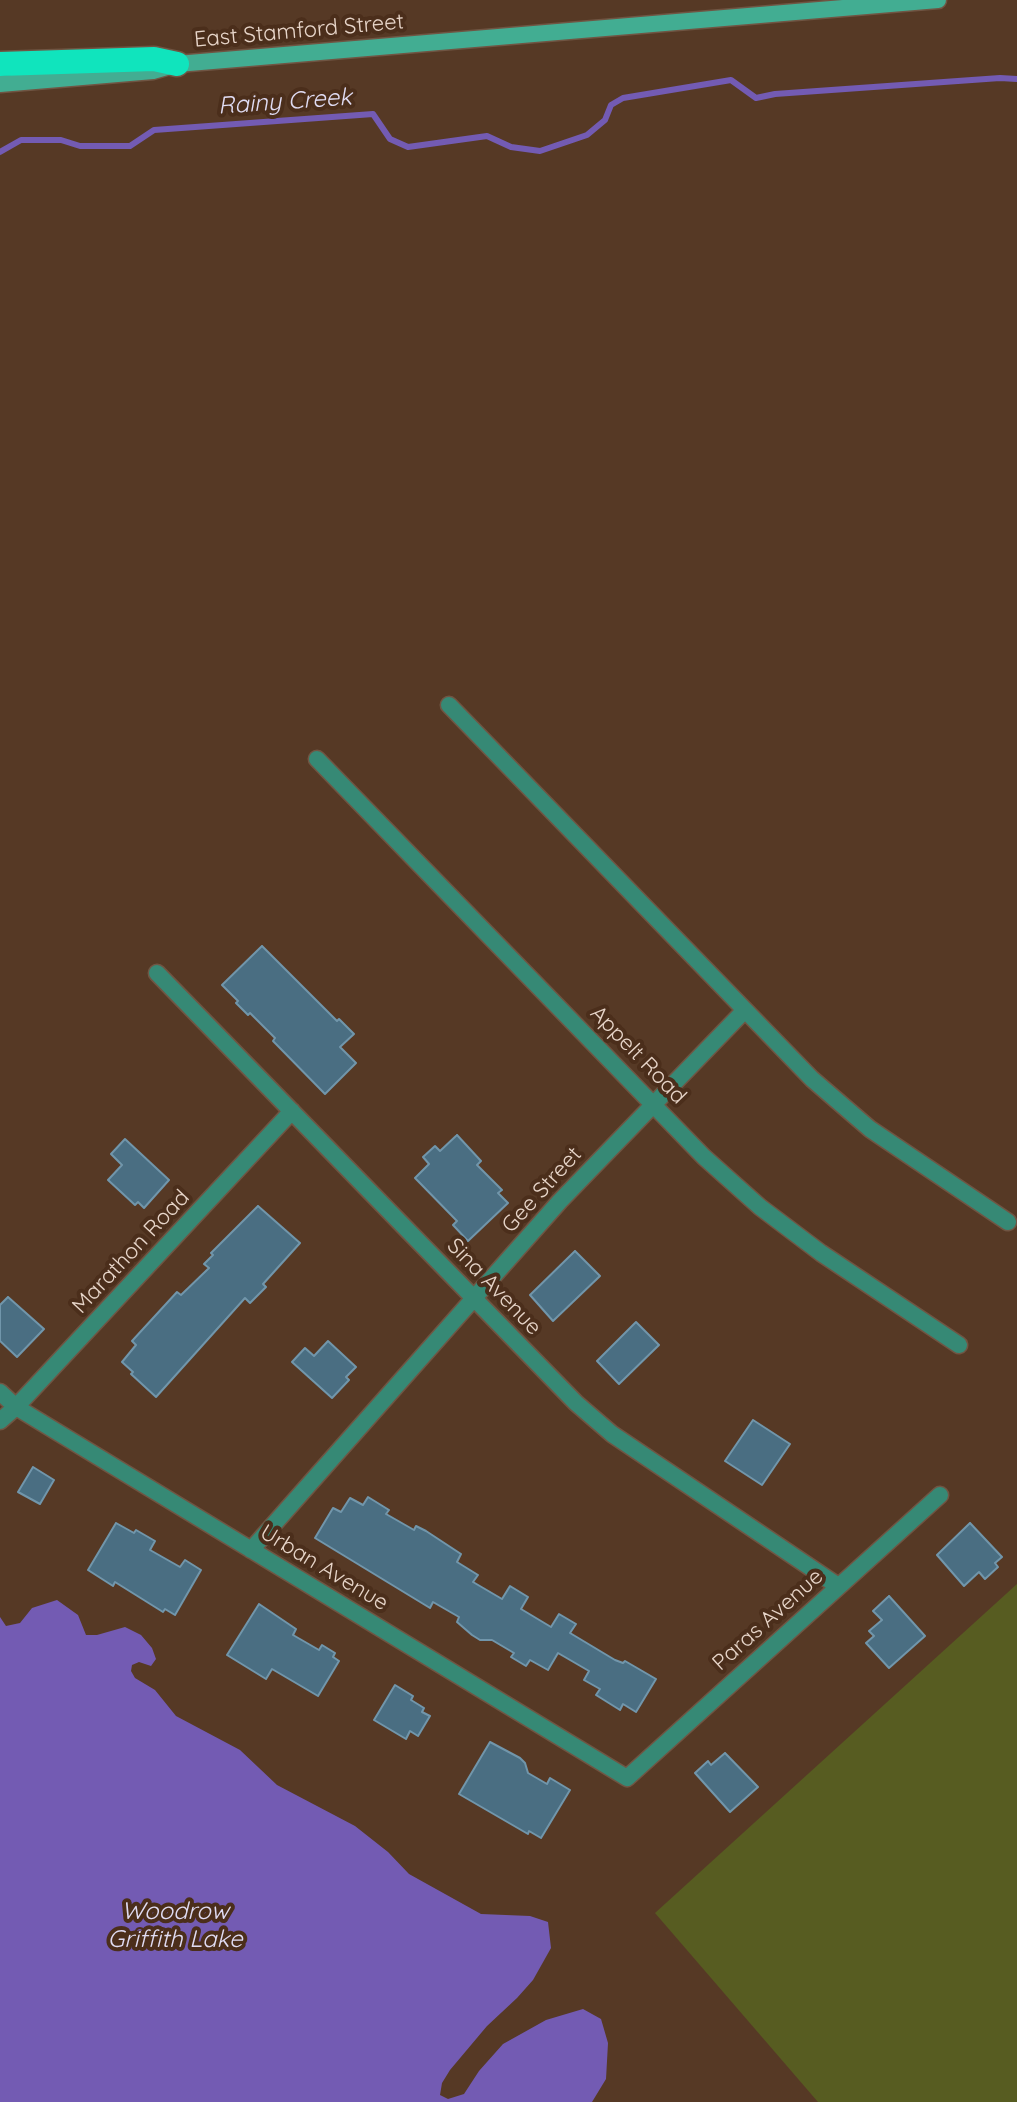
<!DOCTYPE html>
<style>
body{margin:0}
canvas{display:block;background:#563925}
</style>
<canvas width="1017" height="2102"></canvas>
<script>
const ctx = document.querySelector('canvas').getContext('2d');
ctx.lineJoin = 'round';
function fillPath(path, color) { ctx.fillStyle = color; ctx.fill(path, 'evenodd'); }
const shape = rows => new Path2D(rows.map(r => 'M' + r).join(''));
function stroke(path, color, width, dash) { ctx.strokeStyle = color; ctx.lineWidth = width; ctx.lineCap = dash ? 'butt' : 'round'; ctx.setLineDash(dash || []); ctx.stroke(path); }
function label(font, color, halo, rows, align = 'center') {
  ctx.font = font + ' Quicksand,sans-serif'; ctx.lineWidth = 8; ctx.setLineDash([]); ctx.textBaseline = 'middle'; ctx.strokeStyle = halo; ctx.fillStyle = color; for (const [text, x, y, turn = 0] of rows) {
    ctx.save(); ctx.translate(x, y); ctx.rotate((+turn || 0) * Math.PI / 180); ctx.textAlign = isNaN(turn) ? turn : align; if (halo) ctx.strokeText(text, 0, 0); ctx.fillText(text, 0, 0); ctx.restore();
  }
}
fillPath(shape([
 [1017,1584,1017,2102,818,2102,655,1913]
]), '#575c21');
fillPath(shape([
 [57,1600,78,1615,86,1635,97,1635,125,1627,141,1635,152,1648,156,1659,151,1666,139,1662,132,1665,131,1671,135,1678,155,1690,176,1716,240,1750,277,1785,355,1826,388,1852,409,1874,481,1914,530,1916,548,1922,551,1948,533,1980,517,1998,487,2026,450,2070,442,2083,440,2095,448,2099,464,2094,479,2071,503,2044,546,2020,583,2009,601,2019,608,2043,606,2079,592,2102,0,2102,0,1617,6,1626,20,1623,32,1608]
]), '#735bb3');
stroke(shape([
 [0,152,21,140,61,140,80,146,130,146,154,130,373,114,390,139,408,147,487,136,511,147,540,151,587,135,605,120,611,105,623,98,731,80,756,98,775,94,1000,78,1017,79]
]), '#735bb3', 6);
const building = shape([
 [262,946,337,1021,339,1019,354,1034,340,1047,356,1063,325,1094,273,1041,275,1038,250,1013,248,1015,236,1003,238,1001,222,985,262,946],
 [457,1135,481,1161,477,1165,502,1190,498,1193,508,1203,468,1241,453,1225,457,1221,415,1178,429,1164,423,1157,435,1146,440,1151,457,1135],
 [125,1139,169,1180,144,1208,138,1202,135,1205,108,1180,122,1165,111,1154,125,1139],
 [258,1206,300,1243,263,1284,266,1287,250,1303,245,1298,156,1397,131,1374,133,1372,122,1362,136,1345,132,1341,177,1292,181,1295,209,1268,204,1264,213,1255,211,1253,258,1206],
 [575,1251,600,1276,553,1321,530,1295,575,1251],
 [8,1297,44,1329,17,1357,0,1341,0,1305,8,1297],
 [636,1322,659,1345,619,1384,597,1361,636,1322],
 [328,1341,356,1367,346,1377,349,1380,332,1398,292,1362,305,1348,314,1356,328,1341],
 [753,1420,790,1444,762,1485,725,1461,753,1420],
 [33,1467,54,1480,40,1504,18,1492,33,1467],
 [368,1497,389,1510,386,1514,414,1530,416,1526,426,1531,461,1554,457,1562,478,1575,473,1582,502,1599,510,1586,528,1597,521,1609,551,1627,559,1614,576,1624,570,1633,615,1660,623,1663,625,1661,656,1679,636,1712,623,1704,620,1710,596,1695,600,1689,584,1680,589,1671,558,1653,548,1670,530,1660,526,1666,511,1657,514,1653,492,1640,480,1640,472,1635,457,1622,459,1617,433,1602,430,1608,315,1538,333,1508,341,1512,350,1498,363,1505,368,1497],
 [116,1523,134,1533,136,1530,155,1541,150,1550,180,1567,185,1560,201,1570,175,1615,165,1609,163,1612,115,1582,113,1586,88,1570,116,1523],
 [970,1523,1002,1557,995,1563,998,1567,985,1579,979,1572,964,1586,937,1555,970,1523],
 [889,1596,925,1636,889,1668,866,1643,874,1636,869,1631,882,1620,873,1611,889,1596],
 [259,1604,296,1629,293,1635,319,1650,322,1645,335,1653,333,1657,339,1661,318,1696,272,1669,266,1679,227,1655,259,1604],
 [395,1685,413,1696,411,1700,424,1708,422,1712,430,1716,418,1736,410,1731,406,1739,374,1720,395,1685],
 [490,1742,520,1758,525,1763,528,1773,547,1784,550,1778,570,1790,541,1838,529,1831,528,1834,459,1794,490,1742],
 [725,1753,758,1787,730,1812,695,1773,708,1761,711,1765,725,1753]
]);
fillPath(building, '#4a6e82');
stroke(building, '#7196ab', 2);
const minor = shape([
 [449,705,812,1079,870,1129,1008,1222],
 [317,759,704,1157,760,1207,821,1253,959,1345],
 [157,973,576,1403,612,1434,838,1586],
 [0,1392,16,1407,627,1778,940,1495],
 [0,1421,16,1407,292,1111],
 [251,1550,560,1201,745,1010]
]);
const secondary = shape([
 [0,84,153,71,177,64,938,0]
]);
const motorway = shape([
 [0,64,154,59,177,64]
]);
stroke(minor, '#705543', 19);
stroke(secondary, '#705543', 19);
stroke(motorway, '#705543', 27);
stroke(minor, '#368975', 16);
stroke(secondary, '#42ad92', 16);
stroke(motorway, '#10e4bd', 24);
label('22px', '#e7d5c9', '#4b2e1b', [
 ["East Stamford Street",299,31,-5],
 ["Appelt Road",638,1055,46],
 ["Gee Street",542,1190,-48],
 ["Marathon Road",131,1252,-47],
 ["Sina Avenue",494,1287,46],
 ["Urban Avenue",324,1568,31],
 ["Paras Avenue",768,1620,-42]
]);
label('italic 24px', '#e0dcf3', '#4b2e1b', [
 ["Rainy Creek",285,102,-4],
 ["Woodrow",175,1912],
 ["Griffith Lake",175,1940]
]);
</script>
